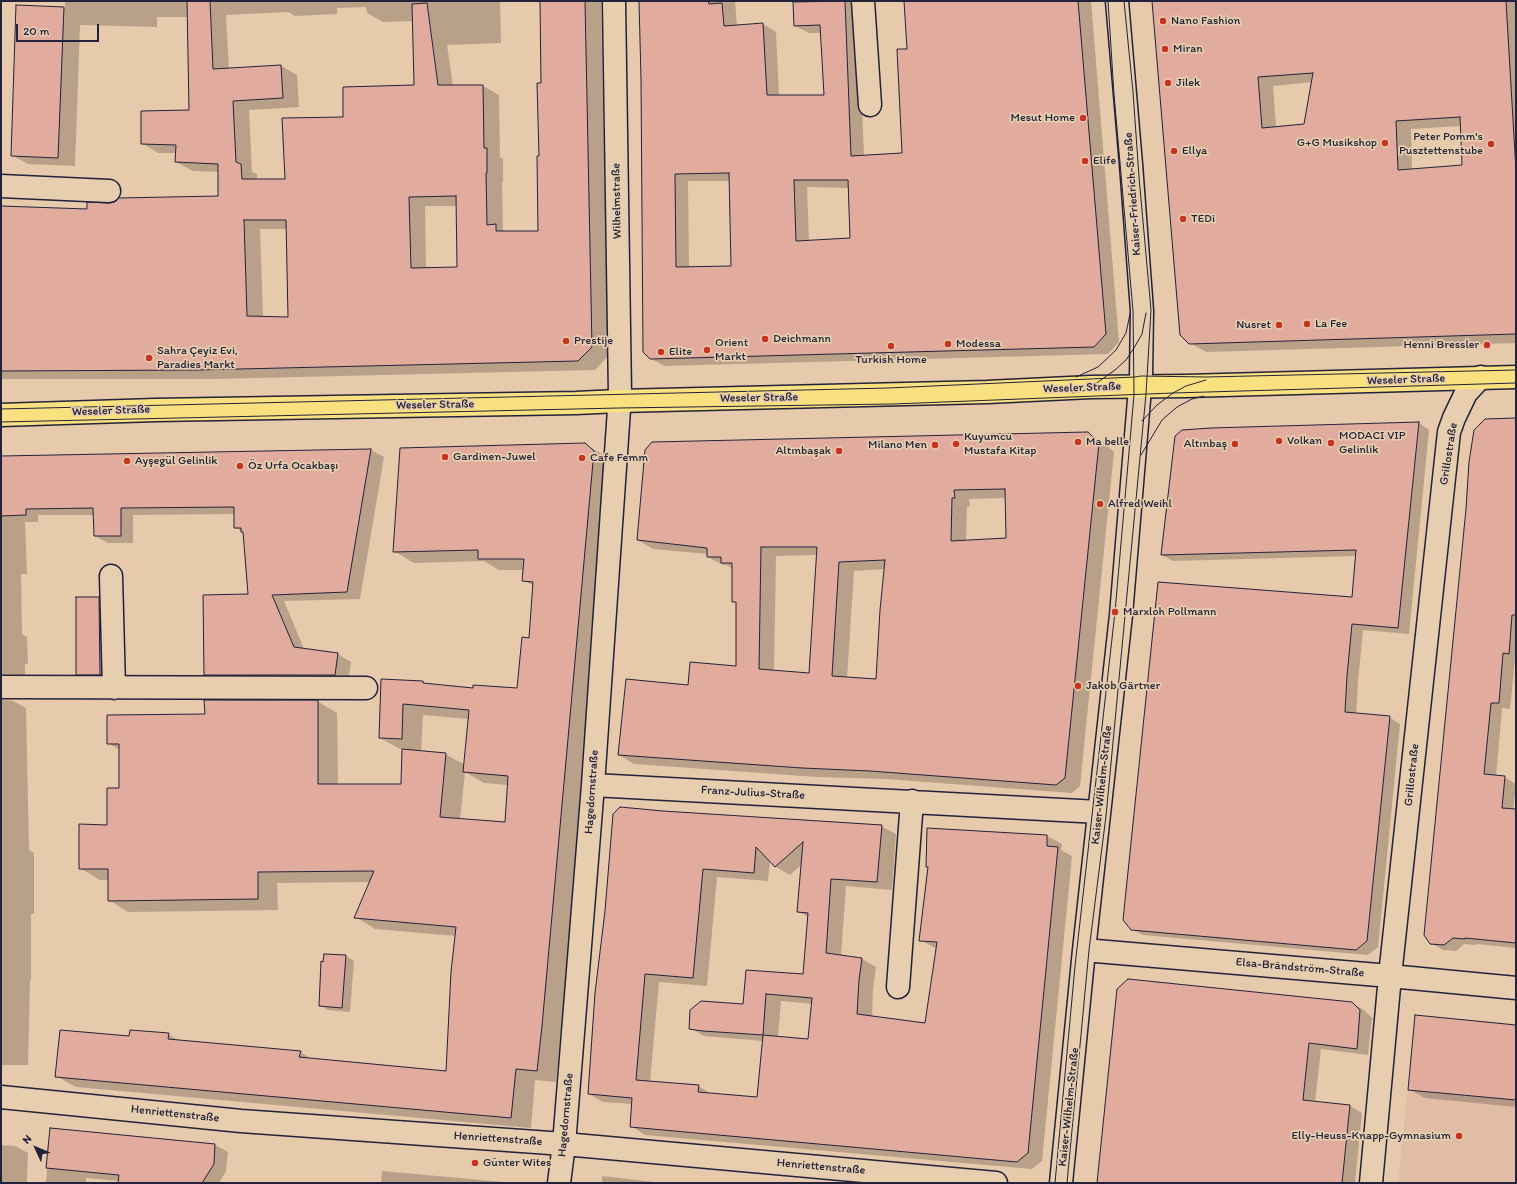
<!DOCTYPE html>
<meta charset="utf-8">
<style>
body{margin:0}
#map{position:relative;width:1517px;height:1184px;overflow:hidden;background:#e7c9ac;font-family:Itim,sans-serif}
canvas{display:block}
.frame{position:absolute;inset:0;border:2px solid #22223b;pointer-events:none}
.north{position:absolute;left:16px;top:1128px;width:40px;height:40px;-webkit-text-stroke:3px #e6ceae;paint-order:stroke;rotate:314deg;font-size:11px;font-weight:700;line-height:16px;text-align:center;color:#22223b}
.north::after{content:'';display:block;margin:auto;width:14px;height:18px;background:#22223b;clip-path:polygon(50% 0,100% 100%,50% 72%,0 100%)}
.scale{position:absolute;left:16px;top:24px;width:83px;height:18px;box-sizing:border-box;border:2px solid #22223b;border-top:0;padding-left:5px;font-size:12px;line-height:14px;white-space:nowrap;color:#22223b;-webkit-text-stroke:3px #e6ceae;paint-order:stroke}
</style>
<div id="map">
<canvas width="1517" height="1184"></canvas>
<div class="frame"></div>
<div class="north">N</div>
<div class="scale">20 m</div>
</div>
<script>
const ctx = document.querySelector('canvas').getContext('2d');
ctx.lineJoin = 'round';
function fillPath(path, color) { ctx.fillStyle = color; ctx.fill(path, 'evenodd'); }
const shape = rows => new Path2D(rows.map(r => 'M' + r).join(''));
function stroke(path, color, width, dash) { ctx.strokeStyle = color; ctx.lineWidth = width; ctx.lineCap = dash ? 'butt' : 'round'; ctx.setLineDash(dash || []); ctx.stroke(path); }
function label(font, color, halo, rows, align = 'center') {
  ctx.font = font + ' Itim,sans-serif'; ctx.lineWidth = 3.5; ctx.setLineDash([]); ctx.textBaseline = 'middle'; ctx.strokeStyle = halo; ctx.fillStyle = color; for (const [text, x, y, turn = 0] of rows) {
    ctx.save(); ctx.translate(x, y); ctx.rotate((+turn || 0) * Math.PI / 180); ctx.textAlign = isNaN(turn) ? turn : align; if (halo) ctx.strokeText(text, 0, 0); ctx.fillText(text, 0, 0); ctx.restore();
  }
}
fillPath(shape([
 [1415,1015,1516,1024,1516,1183,1398,1183]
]), '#e1bda6');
fillPath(shape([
 [65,1,500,1,501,43,447,45,453,86,483,86,499,95,500,157,503,159,503,182,502,182,503,230,508,232,539,232,542,84,541,1,601,1,608,356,595,370,214,379,1,379,1,207,88,210,109,204,219,197,219,172,193,171,176,162,177,153,158,153,142,143,190,111,188,17,157,17,157,27,80,25,75,166,28,164,12,155,17,6,65,8],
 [366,7,367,13,383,22,413,21,415,86,344,118,286,180,257,180,257,174,252,172,249,110,299,107,297,75,281,66,229,69,226,15,288,12,295,16,337,14,337,8],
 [425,206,457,206,458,268,426,269],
 [260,229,287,229,289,318,263,317],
 [640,1,735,1,737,26,763,24,776,32,779,96,825,96,821,33,809,33,795,26,794,1,858,1,864,156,903,154,908,50,905,1,1091,1,1119,342,1108,354,664,366,650,358,644,352],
 [688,181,730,181,732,267,689,268],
 [807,187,850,188,851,239,809,242],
 [1153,1,1516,1,1516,343,1206,352,1190,343],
 [1312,82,1305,125,1276,127,1273,86],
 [1461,126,1463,166,1412,170,1411,129],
 [1516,419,1516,659,1515,659,1510,709,1502,708,1496,777,1504,777,1516,784,1511,830,1516,891,1516,948,1477,944,1476,945,1464,944,1456,951,1443,950,1431,943],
 [1419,423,1429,430,1409,634,1363,630,1358,682,1356,714,1389,717,1400,724,1378,947,1368,955,1143,935,1132,929,1353,598,1356,556,1173,561,1162,555],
 [1088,433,1103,442,1114,452,1080,786,1072,793,886,779,817,777,634,764,619,755,689,686,737,667,737,603,733,601,733,569,727,565,723,565,708,557,708,554,653,549,638,540],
 [1006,498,1007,539,966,541,967,507,970,506,969,499],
 [818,555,810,674,774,671,776,556],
 [885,569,876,680,847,678,854,571],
 [585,444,605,456,590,731,556,1082,535,1080,531,1128,76,1087,56,1076,130,1037,168,1034,180,1041,300,1052,312,1059,447,1072,456,936,375,929,356,917,370,882,277,883,278,910,128,912,109,900,109,880,100,880,80,868,108,826,120,788,120,750,108,743,206,715,317,701,337,713,338,785,402,785,403,749,400,749,380,738,382,680,423,682,426,684,474,689,518,690,530,639,534,586,523,580,524,570,499,570,484,561,414,563,394,551],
 [423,715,469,719,465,765,445,754,421,752],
 [465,772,484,783,509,785,506,823,460,820],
 [371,450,384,457,360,599,284,601,304,649,338,654,351,662,348,682,218,682,205,674,249,595,244,533,235,527,235,514,133,515,133,543,108,543,95,536,95,515,38,515,38,522,25,522,27,574,21,574,22,634,27,637,28,664,25,664,25,681,1,695,1,457],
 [99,598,104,601,105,677,83,677,77,674],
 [1,695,2,700,13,701,26,708,29,850,34,853,34,914,31,914,31,980,30,980,28,1065,1,1065],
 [614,814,881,826,896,834,892,890,846,886,841,956,862,959,876,967,873,989,872,1017,926,1024,937,949,920,940,929,867,928,829,1047,836,1062,844,1061,850,1072,856,1042,1161,1032,1169,645,1135,631,1126,632,1104,603,1102,589,1094],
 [770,860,776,867,790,875,802,864,798,911,808,917,804,975,747,971,744,1006,690,1028,704,1036,763,1041,758,1098,712,1094,698,1086,650,1082,659,982,707,986,717,877,768,881],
 [781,1001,813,1004,809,1040,778,1037],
 [325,955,346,956,354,961,350,1012,328,1010,320,1005],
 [1352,1003,1364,1010,1372,1018,1368,1055,1321,1049,1315,1103,1350,1106,1362,1113,1355,1183,1098,1183],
 [1516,1025,1516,1107,1425,1098,1409,1089],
 [51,1129,215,1145,228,1152,226,1171,219,1183,119,1183,119,1181,86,1178,86,1183,46,1183],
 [1,1145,15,1146,28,1153,27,1183,1,1183],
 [382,1171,503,1182,504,1183,381,1183],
 [602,1176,654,1182,662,1183,602,1183]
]), '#0003');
const building = shape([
 [187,1,210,1,213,69,281,65,283,98,233,101,236,162,241,164,242,179,285,179,282,118,343,117,343,87,414,85,412,4,427,3,438,85,483,85,484,148,487,148,487,173,486,173,487,225,496,224,496,231,538,231,537,156,539,156,537,83,541,83,540,1,585,1,592,347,578,361,197,370,1,371,1,206,87,209,87,202,109,203,114,202,119,198,218,196,218,164,175,162,176,145,141,144,141,111,189,110,187,1],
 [456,196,457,267,411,268,409,197,456,196],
 [244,220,286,220,288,317,247,316,244,220],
 [639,1,708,1,709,4,722,3,724,26,763,23,767,95,824,95,820,25,794,26,793,2,845,1,851,156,902,153,897,49,907,49,904,1,1078,1,1106,334,1094,347,650,359,643,352,641,79,639,1],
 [729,173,731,266,676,267,675,174,729,173],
 [794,180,848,180,850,238,796,241,794,180],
 [1152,1,1506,1,1516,171,1516,334,1189,344,1180,335,1152,1],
 [1313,73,1304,124,1262,128,1258,77,1313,73],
 [1460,117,1462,165,1398,170,1396,121,1460,117],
 [16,5,64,7,58,158,11,156,16,5],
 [1516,418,1516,615,1512,615,1509,654,1503,653,1499,703,1491,703,1484,774,1505,776,1502,808,1516,809,1516,943,1465,938,1465,939,1453,938,1444,945,1430,944,1424,935,1466,509,1469,462,1474,430,1485,419,1516,418],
 [1419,422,1398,628,1352,624,1347,676,1345,712,1390,716,1367,941,1356,950,1131,930,1123,920,1158,582,1352,597,1356,550,1161,555,1175,436,1182,430,1211,428,1419,422],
 [1088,432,1099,443,1065,778,1056,785,870,771,802,768,618,755,626,679,688,685,690,662,736,666,736,602,732,602,732,563,721,563,721,557,707,557,707,548,637,540,645,450,652,442,1088,432],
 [1005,489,1006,538,951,541,952,498,955,498,954,490,1005,489],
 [761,547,817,547,809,673,759,669,761,547],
 [885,560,880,610,876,679,832,676,839,562,885,560],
 [585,443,594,451,542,1026,537,1071,516,1069,511,1118,55,1077,60,1030,129,1036,130,1030,169,1033,168,1039,301,1051,299,1057,446,1071,451,972,456,927,354,918,374,871,258,872,258,899,108,901,108,869,79,869,79,824,107,825,107,788,119,788,119,744,107,744,107,715,205,714,204,700,318,700,318,784,401,784,402,749,446,753,440,817,505,822,508,776,463,772,469,710,403,704,402,739,379,738,381,679,423,681,423,683,473,688,473,685,517,688,522,637,529,638,533,582,522,581,524,559,478,559,478,550,393,552,400,448,585,443],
 [371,449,347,592,272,595,294,647,338,653,335,675,204,675,203,595,248,594,243,532,241,532,241,528,234,528,234,507,121,508,121,536,94,536,93,508,26,509,26,515,1,516,1,456,371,449],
 [76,597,99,597,100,675,76,675,76,597],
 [620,807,663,811,882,825,877,882,831,879,826,953,862,958,859,980,857,1014,925,1023,937,942,919,941,928,867,926,867,927,828,1047,835,1047,846,1058,847,1028,1153,1017,1162,630,1127,632,1098,588,1094,595,993,605,911,613,814,620,807],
 [803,842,797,912,808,913,803,974,746,970,743,1004,701,1001,690,1010,689,1029,703,1031,763,1035,757,1097,698,1092,699,1085,636,1080,645,974,693,978,703,869,754,873,756,847,775,867,803,842],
 [766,994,812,998,808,1039,763,1035,766,994],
 [324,954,346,955,342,1008,319,1006,321,961,323,962,324,954],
 [1128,979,1352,1002,1360,1010,1357,1049,1309,1043,1303,1100,1350,1105,1342,1183,1097,1183,1117,989,1128,979],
 [1415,1015,1516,1025,1516,1100,1408,1090,1415,1015],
 [50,1128,215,1144,214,1164,202,1183,118,1183,119,1175,46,1168,50,1128]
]);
fillPath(building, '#e1ac9e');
stroke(building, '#22223b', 1);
const minor = shape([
 [863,1,870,105],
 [1,186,109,191],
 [111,576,114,688],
 [1,687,366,688],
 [593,785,1099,812],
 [1084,950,1390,976,1516,988],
 [898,987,912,801],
 [1,1097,241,1121,564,1144,996,1183],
 [559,1183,564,1144,593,785,620,395,614,1],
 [1061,1183,1084,950,1121,615,1141,376,1142,311,1131,164,1117,1],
 [1371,1183,1390,976,1449,432,1454,418,1466,393,1481,377]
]);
const major = shape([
 [1,415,155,410,576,403,619,401,987,392,1091,387,1186,386,1516,377]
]);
stroke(minor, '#22223b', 25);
stroke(major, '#22223b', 25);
stroke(minor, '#e6ceae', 22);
stroke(major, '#fae180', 22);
stroke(shape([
 [1076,377,1098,367,1116,350,1126,333,1130,314],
 [1072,393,1083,391,1091,387,1115,370,1126,360,1134,348,1142,334,1146,313],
 [1,409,888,388,1135,377,1141,376,1206,377,1516,370],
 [1142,421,1157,405,1173,393,1186,386,1206,380],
 [1,422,619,408,893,404,1173,393,1516,383],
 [1141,455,1162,420,1177,407,1192,399,1204,396],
 [1055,1183,1075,966,1115,612,1134,395,1133,311,1114,94,1108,1],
 [1067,1183,1089,950,1106,816,1146,394,1151,310,1139,177,1133,92,1124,1]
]), '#22223b', 1);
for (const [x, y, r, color] of [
 [1163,21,4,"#c8321e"],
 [1165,49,4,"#c8321e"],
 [1168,83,4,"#c8321e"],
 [1083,118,4,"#c8321e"],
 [1385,143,4,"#c8321e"],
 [1491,144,4,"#c8321e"],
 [1174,151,4,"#c8321e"],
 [1085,161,4,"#c8321e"],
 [1183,219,4,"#c8321e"],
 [1307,324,4,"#c8321e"],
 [1279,325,4,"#c8321e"],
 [765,339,4,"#c8321e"],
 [566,341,4,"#c8321e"],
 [948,344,4,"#c8321e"],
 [1487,345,4,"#c8321e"],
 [891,346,4,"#c8321e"],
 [707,350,4,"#c8321e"],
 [661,352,4,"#c8321e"],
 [149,358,4,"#c8321e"],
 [1279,441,4,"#c8321e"],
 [1078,442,4,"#c8321e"],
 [1331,443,4,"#c8321e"],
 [956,444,4,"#c8321e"],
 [1235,444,4,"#c8321e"],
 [935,445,4,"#c8321e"],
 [839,451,4,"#c8321e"],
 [445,457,4,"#c8321e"],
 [582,458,4,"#c8321e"],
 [127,461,4,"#c8321e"],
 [240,466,4,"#c8321e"],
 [1100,504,4,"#c8321e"],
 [1115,612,4,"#c8321e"],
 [1078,686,4,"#c8321e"],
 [1459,1136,4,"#c8321e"],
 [475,1163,4,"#c8321e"]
]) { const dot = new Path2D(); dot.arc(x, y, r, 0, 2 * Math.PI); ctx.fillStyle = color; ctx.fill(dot); stroke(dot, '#e6ceae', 1.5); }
label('12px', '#22223b', '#e6ceae', [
 ["Nano Fashion",1171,21],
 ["Miran",1173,49],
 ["Jilek",1176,83],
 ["Mesut Home",1075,118,"right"],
 ["Peter Pomm's",1483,137,"right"],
 ["Pusztettenstube",1483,151,"right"],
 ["G+G Musikshop",1377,143,"right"],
 ["Ellya",1182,151],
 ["Elife",1093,161],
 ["TEDi",1191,219],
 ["La Fee",1315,324],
 ["Nusret",1271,325,"right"],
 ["Deichmann",773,339],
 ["Prestije",574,341],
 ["Orient",715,343],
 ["Markt",715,357],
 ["Modessa",956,344],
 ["Henni Bressler",1479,345,"right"],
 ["Sahra Çeyiz Evi,",157,351],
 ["Paradies Markt",157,365],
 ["Elite",669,352],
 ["Turkish Home",891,360,"center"],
 ["MODACI VIP",1339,436],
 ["Gelinlik",1339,450],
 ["Kuyumcu",964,437],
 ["Mustafa Kitap",964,451],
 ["Volkan",1287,441],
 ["Ma belle",1086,442],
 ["Altınbaş",1227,444,"right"],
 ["Milano Men",927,445,"right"],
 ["Altınbaşak",831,451,"right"],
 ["Gardinen-Juwel",453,457],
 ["Cafe Femm",590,458],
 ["Ayşegül Gelinlik",135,461],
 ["Öz Urfa Ocakbaşı",248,466],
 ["Alfred Weihl",1108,504],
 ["Marxloh Pollmann",1123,612],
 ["Jakob Gärtner",1086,686],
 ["Elly-Heuss-Knapp-Gymnasium",1451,1136,"right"],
 ["Günter Wites",483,1163]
], 'left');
label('12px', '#22223b', '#e6ceae', [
 ["Kaiser-Friedrich-Straße",1133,194,-94],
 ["Wilhelmstraße",617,201,-91],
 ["Weseler Straße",1406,380,-2],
 ["Weseler Straße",1082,388,-2],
 ["Weseler Straße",759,398,-1],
 ["Weseler Straße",435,405,-1],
 ["Weseler Straße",111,411,-2],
 ["Grillostraße",1449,454,-81],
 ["Grillostraße",1412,775,-84],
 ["Kaiser-Wilhelm-Straße",1102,785,-84],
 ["Hagedornstraße",592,792,-86],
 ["Franz-Julius-Straße",753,793,3],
 ["Elsa-Brändström-Straße",1300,968,5],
 ["Kaiser-Wilhelm-Straße",1069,1107,-84],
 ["Henriettenstraße",175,1114,6],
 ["Hagedornstraße",566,1115,-85],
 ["Henriettenstraße",498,1139,4],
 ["Henriettenstraße",821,1167,5]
]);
</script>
